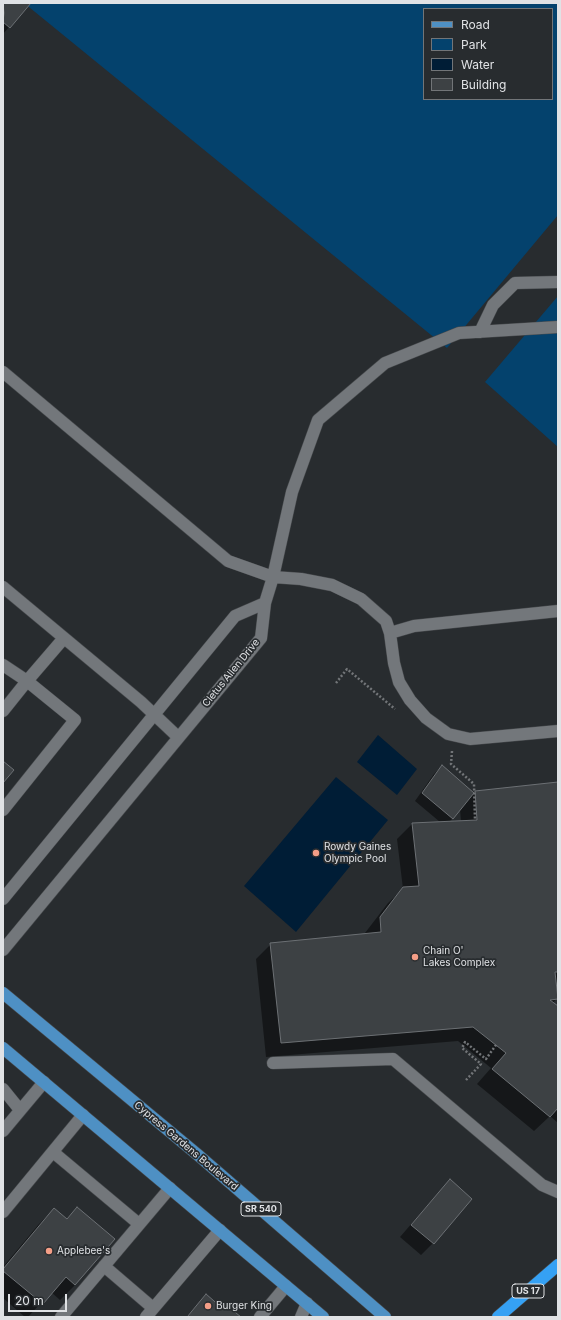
<!DOCTYPE html>
<style>
body{margin:0}
#map{position:relative;width:561px;height:1320px;overflow:hidden;background:#282c2f;font-family:Inter,sans-serif}
canvas{display:block}
.frame{position:absolute;inset:0;border:4px solid #e0e2e5;pointer-events:none}
.legend{position:absolute;left:423px;top:8px;width:130px;height:92px;box-sizing:border-box;background:#282c2f;border:1px solid #727578;margin:0;padding:5px 7px;list-style:none;font-size:12px;color:#e0e2e5}
.legend li{display:flex;align-items:center;gap:8px;height:20px}
.legend b{width:20px;border:1px solid #727578}
.scale{position:absolute;left:8px;top:1294px;width:59px;height:18px;box-sizing:border-box;border:2px solid #e0e2e5;border-top:0;padding-left:5px;font-size:12px;line-height:14px;white-space:nowrap;color:#e0e2e5;-webkit-text-stroke:3px #282c2f;paint-order:stroke}
</style>
<div id="map">
<canvas width="561" height="1320"></canvas>
<div class="frame"></div>
<ul class="legend">
<li><b style="height:5px;background:#4e90c4"></b>Road</li>
<li><b style="height:11px;background:#04426d"></b>Park</li>
<li><b style="height:11px;background:#001d36"></b>Water</li>
<li><b style="height:11px;background:#3d4144"></b>Building</li>
</ul>
<div class="scale">20 m</div>
</div>
<script>
const ctx = document.querySelector('canvas').getContext('2d');
ctx.lineJoin = 'round';
function fillPath(path, color) { ctx.fillStyle = color; ctx.fill(path, 'evenodd'); }
const shape = rows => new Path2D(rows.map(r => 'M' + r).join(''));
function stroke(path, color, width, dash) { ctx.strokeStyle = color; ctx.lineWidth = width; ctx.lineCap = dash ? 'butt' : 'round'; ctx.setLineDash(dash || []); ctx.stroke(path); }
function label(font, color, halo, rows, align = 'center') {
  ctx.font = font + ' Inter,sans-serif'; ctx.lineWidth = 3.5; ctx.setLineDash([]); ctx.textBaseline = 'middle'; ctx.strokeStyle = halo; ctx.fillStyle = color; for (const [text, x, y, turn = 0] of rows) {
    ctx.save(); ctx.translate(x, y); ctx.rotate((+turn || 0) * Math.PI / 180); ctx.textAlign = isNaN(turn) ? turn : align; if (halo) ctx.strokeText(text, 0, 0); ctx.fillText(text, 0, 0); ctx.restore();
  }
}
fillPath(shape([
 [24,3,558,3,558,215,447,348],
 [424,9,552,9,552,99,424,99],
 [558,296,558,447,485,382]
]), '#04426d');
fillPath(shape([
 [378,735,417,769,397,795,357,762],
 [336,777,388,820,296,932,244,886]
]), '#001d36');
fillPath(shape([
 [3,3,30,3,3,34],
 [442,766,473,794,475,792,558,783,558,981,556,983,557,998,553,1003,558,1007,558,1123,550,1116,534,1131,477,1084,491,1068,458,1041,266,1057,256,959,271,944,365,935,365,933,388,903,403,889,397,839,412,824,440,822,415,801,434,774],
 [460,809,461,821,449,822,453,818],
 [450,1181,471,1199,433,1243,421,1255,400,1237,438,1193],
 [54,1209,66,1219,77,1209,75,1285,60,1300,51,1292,28,1317,25,1317,3,1298,3,1267,39,1224],
 [206,1295,222,1308,240,1317,186,1317]
]), '#0007');
const building = shape([
 [3,3,31,3,10,28,3,22,4,13,3,3],
 [3,761,14,770,3,783,3,761],
 [442,765,474,793,453,819,422,793,442,765],
 [558,782,558,972,555,972,558,999,550,1000,558,1006,558,1108,550,1117,492,1069,506,1053,473,1027,281,1043,270,943,381,932,380,917,403,887,419,886,412,823,477,820,475,791,558,782],
 [450,1179,472,1199,434,1244,411,1225,450,1179],
 [77,1207,115,1239,75,1285,66,1277,43,1304,3,1271,3,1269,54,1208,67,1219,77,1207],
 [206,1294,222,1308,225,1304,241,1317,187,1317,206,1294]
]);
fillPath(building, '#3d4144');
stroke(building, '#6c7074', 1);
const minor = shape([
 [480,332,493,305,515,283,558,282],
 [3,372,228,561,273,577,301,579,332,585,361,599,386,621,390,633,394,663,399,682,410,700,426,718,448,734,470,739,558,731],
 [3,587,141,702,178,737],
 [390,633,414,626,558,611],
 [3,665,27,681,64,638],
 [3,711,27,681,75,720,3,810],
 [3,899,235,616,265,603],
 [3,950,261,638,265,603,273,577,292,492,318,420,385,363,459,333,558,327],
 [273,1063,393,1059,542,1185,558,1192],
 [3,1089,20,1110],
 [3,1131,44,1082],
 [53,1152,139,1224],
 [3,1212,83,1115],
 [104,1266,153,1308],
 [61,1317,170,1188],
 [146,1317,220,1230],
 [260,1317,286,1286],
 [301,1317,307,1303]
]);
const major = shape([
 [3,993,198,1155,385,1317],
 [3,1048,323,1317]
]);
const highway = shape([
 [498,1317,558,1265]
]);
stroke(minor, '#474a4d', 13);
stroke(major, '#474a4d', 13);
stroke(highway, '#474a4d', 13);
stroke(shape([
 [336,683,347,669,395,709],
 [452,751,451,764,474,784,475,820],
 [466,1080,481,1064,462,1048,465,1042,486,1059,496,1045]
]), '#727578', 2.5, [2, 2]);
stroke(minor, '#73777b', 12);
stroke(major, '#4e90c4', 12);
stroke(highway, '#35a1f4', 12);
for (const [x, y, r, color] of [
 [316,853,4,"#f49e87"],
 [415,957,4,"#f49e87"],
 [49,1251,4,"#f49e87"],
 [208,1306,4,"#f49e87"]
]) { const dot = new Path2D(); dot.arc(x, y, r, 0, 2 * Math.PI); ctx.fillStyle = color; ctx.fill(dot); stroke(dot, '#282c2f', 1.5); }
for (const [x, y, w] of [
 [261,1209,40],
 [528,1291,32]
]) { const box = new Path2D(); box.roundRect(x - w / 2, y - 7, w, 14, 3); ctx.fillStyle = '#282c2f'; ctx.fill(box); stroke(box, '#e0e2e5', 1); }
label('bold 9px', '#e0e2e5', null, [
 ["SR 540",261,1209],
 ["US 17",528,1291]
]);
label('10px', '#e0e2e5', '#282c2f', [
 ["Cletus Allen Drive",231,673,-51],
 ["Cypress Gardens Boulevard",186,1146,40]
]);
label('10px', '#e0e2e5', '#282c2f', [
 ["Rowdy Gaines",324,847],
 ["Olympic Pool",324,859],
 ["Chain O'",423,951],
 ["Lakes Complex",423,963],
 ["Applebee's",57,1251],
 ["Burger King",216,1306]
], 'left');
</script>
